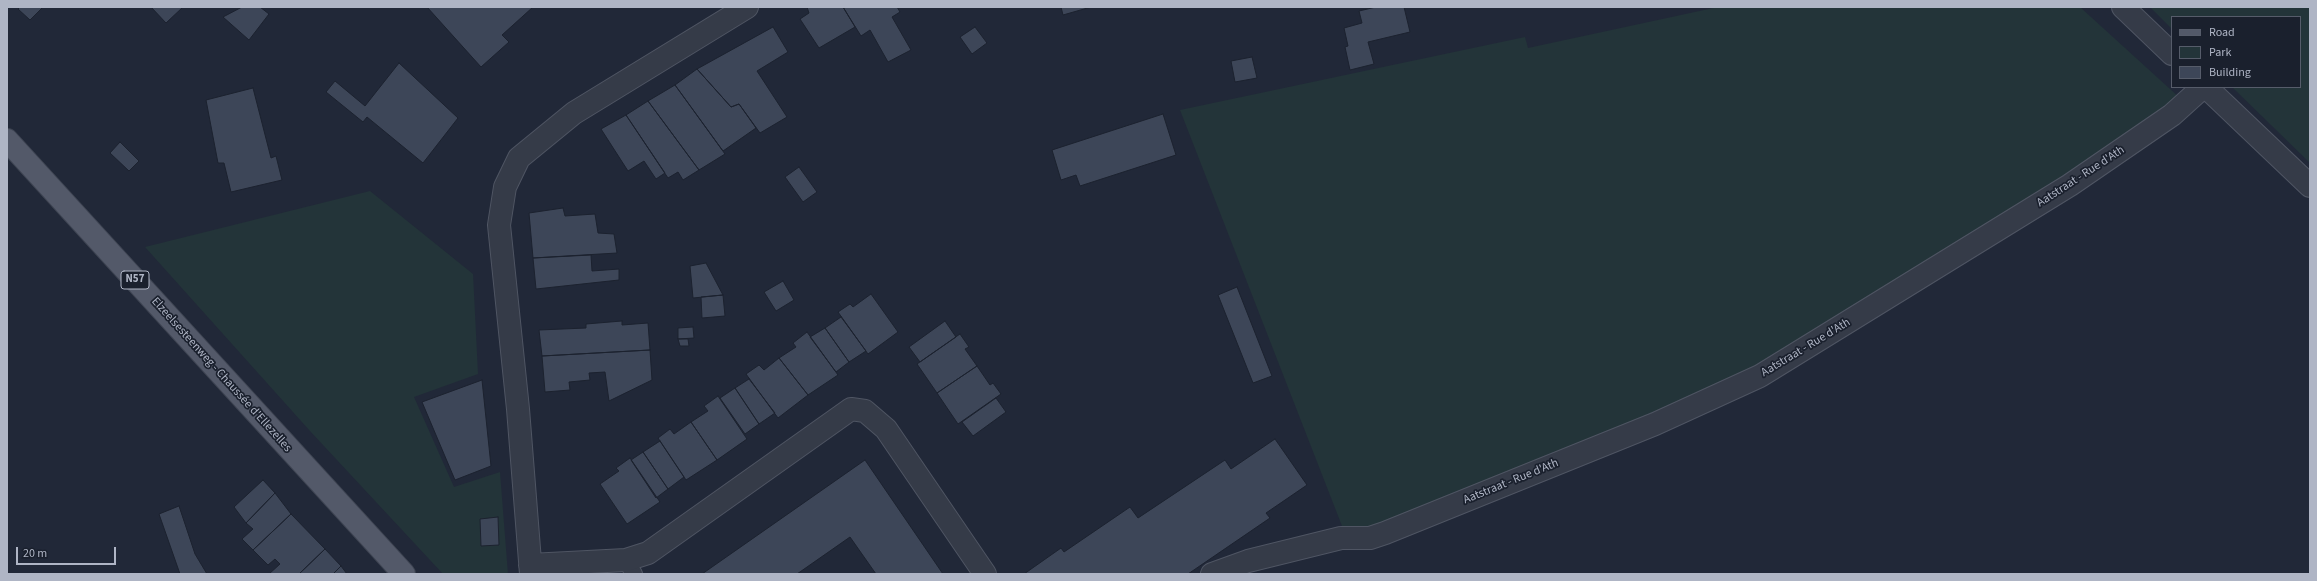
<!DOCTYPE html>
<meta charset="utf-8">
<style>
body{margin:0}
#map{position:relative;width:2317px;height:581px;overflow:hidden;background:#212838;font-family:"Source Sans 3",sans-serif}
canvas{display:block}
.frame{position:absolute;inset:0;border:8px solid #afb5c5;pointer-events:none}
.legend{position:absolute;left:2171px;top:16px;width:130px;height:72px;box-sizing:border-box;background:#1a202d;border:1px solid #565c6a;margin:0;padding:5px 7px;list-style:none;font-size:12px;color:#afb5c5}
.legend li{display:flex;align-items:center;gap:8px;height:20px}
.legend b{width:20px;border:1px solid #565c6a}
.scale{position:absolute;left:16px;top:547px;width:100px;height:18px;box-sizing:border-box;border:2px solid #afb5c5;border-top:0;padding-left:5px;font-size:12px;line-height:14px;white-space:nowrap;color:#afb5c5;-webkit-text-stroke:3px #1a202d;paint-order:stroke}
</style>
<div id="map">
<canvas width="2317" height="581"></canvas>
<div class="frame"></div>
<ul class="legend">
<li><b style="height:5px;background:#535969"></b>Road</li>
<li><b style="height:11px;background:#233439"></b>Park</li>
<li><b style="height:11px;background:#3d4658"></b>Building</li>
</ul>
<div class="scale">20 m</div>
</div>
<script>
const ctx = document.querySelector('canvas').getContext('2d');
ctx.lineJoin = 'round';
function fillPath(path, color) { ctx.fillStyle = color; ctx.fill(path, 'evenodd'); }
const shape = rows => new Path2D(rows.map(r => 'M' + r).join(''));
function stroke(path, color, width, dash) { ctx.strokeStyle = color; ctx.lineWidth = width; ctx.lineCap = dash ? 'butt' : 'round'; ctx.setLineDash(dash || []); ctx.stroke(path); }
function label(font, color, halo, rows, align = 'center') {
  ctx.font = font + ' "Source Sans 3",sans-serif'; ctx.lineWidth = 3.5; ctx.setLineDash([]); ctx.textBaseline = 'middle'; ctx.strokeStyle = halo; ctx.fillStyle = color; for (const [text, x, y, turn = 0] of rows) {
    ctx.save(); ctx.translate(x, y); ctx.rotate((+turn || 0) * Math.PI / 180); ctx.textAlign = isNaN(turn) ? turn : align; if (halo) ctx.strokeText(text, 0, 0); ctx.fillText(text, 0, 0); ctx.restore();
  }
}
fillPath(shape([
 [1718,7,2080,7,2181,99,1918,272,1796,348,1666,410,1372,531,1342,526,1180,110,1525,37,1528,48],
 [2150,7,2310,7,2310,163,2232,87,2300,87,2300,17,2172,17,2172,29],
 [370,191,473,274,478,374,414,397,454,487,500,472,508,574,443,574,310,431,145,247]
]), '#233439');
const building = shape([
 [20,7,43,7,30,20,18,9,20,7],
 [151,7,183,7,166,23,151,7],
 [242,7,260,7,269,14,249,40,223,17,242,7],
 [427,7,533,7,502,35,509,42,481,67,427,7],
 [807,7,843,7,855,27,819,48,800,19,809,13,807,7],
 [843,7,897,7,900,12,892,17,911,50,888,62,870,30,861,36,843,7],
 [1061,7,1091,7,1063,15,1061,7],
 [1376,7,1404,7,1410,32,1368,42,1374,64,1350,70,1345,47,1348,46,1344,28,1362,23,1359,11,1376,7],
 [773,27,788,52,757,71,787,117,760,133,739,104,731,107,697,69,773,27],
 [975,27,987,43,972,54,960,37,975,27],
 [1252,57,1257,78,1235,82,1231,61,1252,57],
 [399,63,458,118,423,163,367,117,363,122,326,92,335,81,365,106,399,63],
 [697,69,731,107,739,104,756,128,723,151,675,85,697,69],
 [675,85,725,154,699,170,648,101,675,85],
 [253,88,271,158,276,156,282,180,231,192,224,163,218,163,206,100,253,88],
 [648,101,699,170,683,180,678,172,668,178,626,115,648,101],
 [1163,114,1176,155,1080,186,1076,175,1061,180,1052,150,1163,114],
 [626,115,665,173,656,179,644,161,628,171,601,129,626,115],
 [120,142,139,161,129,171,110,153,120,142],
 [799,167,817,192,803,202,785,177,799,167],
 [563,208,565,216,595,214,598,233,614,234,617,253,533,258,529,213,563,208],
 [591,255,592,271,619,269,619,280,536,289,533,258,591,255],
 [706,263,723,295,693,298,690,266,706,263],
 [783,281,794,300,776,311,764,292,783,281],
 [1237,287,1272,376,1253,383,1218,295,1237,287],
 [871,294,898,332,868,354,838,312,850,304,853,307,871,294],
 [723,295,725,316,702,318,701,297,723,295],
 [841,317,866,351,849,362,825,328,841,317],
 [622,321,622,325,648,323,650,350,542,356,539,330,586,328,586,324,622,321],
 [945,321,956,337,920,362,909,347,945,321],
 [693,327,694,338,678,339,678,328,693,327],
 [825,328,849,362,836,372,810,337,825,328],
 [807,332,838,375,808,395,779,358,796,347,793,343,807,332],
 [960,334,969,347,965,349,977,366,937,393,917,364,960,334],
 [678,339,688,339,689,346,680,346,678,339],
 [650,350,652,380,609,401,605,372,589,373,590,380,569,382,570,390,545,392,542,356,650,350],
 [779,358,808,395,778,418,746,374,759,365,764,370,779,358],
 [977,366,990,385,993,383,1001,394,958,424,937,393,977,366],
 [749,379,775,413,759,424,735,388,749,379],
 [482,380,491,466,455,480,422,402,482,380],
 [735,388,759,424,745,434,720,398,735,388],
 [718,396,747,439,717,460,691,422,708,411,704,406,718,396],
 [996,398,1006,412,973,436,962,422,996,398],
 [691,422,717,460,686,480,658,438,670,429,674,434,691,422],
 [1275,439,1307,485,1266,513,1270,518,1188,574,1024,574,1061,548,1064,552,1130,507,1138,518,1225,460,1231,469,1275,439],
 [660,441,684,477,668,489,643,452,660,441],
 [643,452,668,489,656,498,631,460,643,452],
 [630,458,660,502,627,524,600,484,619,471,616,468,630,458],
 [865,460,943,574,876,574,850,537,797,574,702,574,865,460],
 [263,480,275,493,246,523,234,507,263,480],
 [275,493,291,514,253,550,242,539,253,529,246,523,275,493],
 [179,506,195,554,207,574,180,574,159,514,179,506],
 [291,514,325,549,299,574,269,574,280,564,275,559,268,565,253,550,291,514],
 [498,517,499,545,481,546,480,519,498,517],
 [325,549,341,566,333,574,299,574,325,549],
 [341,566,347,574,333,574,341,566]
]);
fillPath(building, '#3d4658');
stroke(building, '#1c222f', 1);
const lane = shape([
 [626,560,634,574]
]);
const street = shape([
 [2123,7,2172,54],
 [2206,87,2310,186],
 [530,565,626,560,648,553,851,409,865,411,886,429,985,574],
 [531,574,518,409,499,225,505,187,519,158,574,113,747,7],
 [1212,574,1248,561,1341,538,1370,538,1385,533,1655,424,1760,376,2070,185,2172,115,2203,87]
]);
const primary = shape([
 [7,140,404,574]
]);
stroke(lane, '#4f5563', 18);
stroke(street, '#4f5563', 24);
stroke(primary, '#3e4452', 24);
stroke(lane, '#353b48', 16);
stroke(street, '#353b48', 22);
stroke(primary, '#535969', 22);
for (const [x, y, w] of [
 [135,280,28]
]) { const box = new Path2D(); box.roundRect(x - w / 2, y - 9, w, 18, 3); ctx.fillStyle = '#1a202d'; ctx.fill(box); stroke(box, '#afb5c5', 1); }
label('bold 11px', '#afb5c5', null, [
 ["N57",135,280]
]);
label('12px', '#afb5c5', '#1a202d', [
 ["Aatstraat - Rue d'Ath",2081,177,-33],
 ["Aatstraat - Rue d'Ath",1806,348,-31],
 ["Elzeelsesteenweg - Chaussée d'Ellezelles",221,375,48],
 ["Aatstraat - Rue d'Ath",1511,482,-22]
]);
</script>
